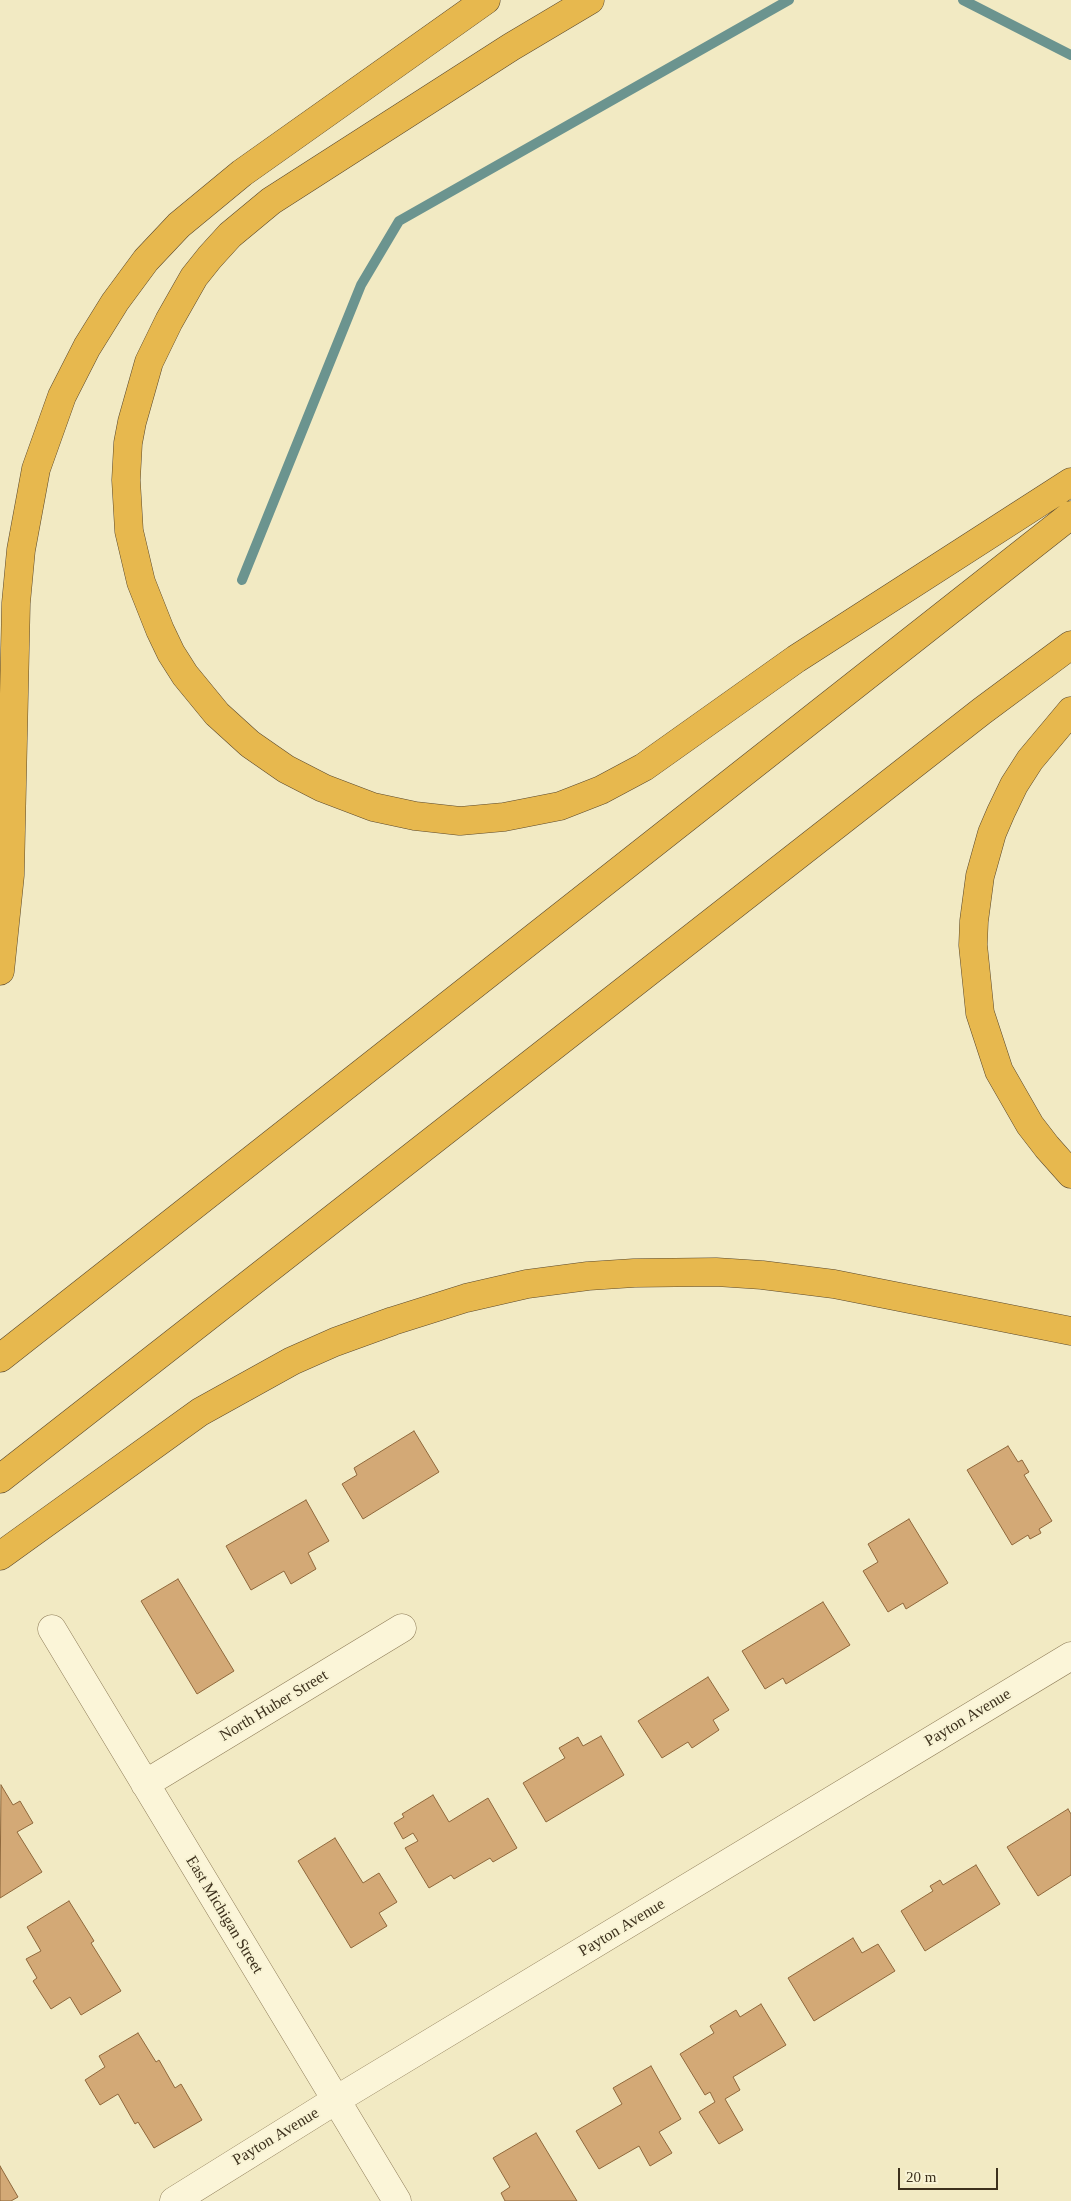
<!DOCTYPE html>
<style>
body{margin:0}
#map{position:relative;width:1071px;height:2201px;overflow:hidden;background:#f2eac3;font-family:Georgia,serif}
canvas{display:block}
.scale{position:absolute;left:898px;top:2168px;width:100px;height:22px;box-sizing:border-box;border:2px solid #3d311d;border-top:0;padding-left:6px;font-size:15px;line-height:18px;white-space:nowrap;color:#3d311d;-webkit-text-stroke:4px #f8f3d4;paint-order:stroke}
</style>
<div id="map">
<canvas width="1071" height="2201"></canvas>
<div class="scale">20 m</div>
</div>
<script>
const ctx = document.querySelector('canvas').getContext('2d');
ctx.lineJoin = 'round';
const shape = rows => new Path2D(rows.map(r => 'M' + r).join(''));
function stroke(path, color, width, dash) { ctx.strokeStyle = color; ctx.lineWidth = width; ctx.lineCap = dash ? 'butt' : 'round'; ctx.setLineDash(dash || []); ctx.stroke(path); }
function fillPath(path, color) { ctx.fillStyle = color; ctx.fill(path, 'evenodd'); }
function label(font, color, halo, rows, align = 'center') {
  ctx.font = font + ' Georgia,serif'; ctx.lineWidth = 4; ctx.setLineDash([]); ctx.textBaseline = 'middle'; ctx.strokeStyle = halo; ctx.fillStyle = color; for (const [text, x, y, turn = 0] of rows) {
    ctx.save(); ctx.translate(x, y); ctx.rotate((+turn || 0) * Math.PI / 180); ctx.textAlign = isNaN(turn) ? turn : align; if (halo) ctx.strokeText(text, 0, 0); ctx.fillText(text, 0, 0); ctx.restore();
  }
}
stroke(shape([
 [963,0,1071,55],
 [242,580,361,285,399,221,789,0]
]), '#6b948f', 10);
const building = shape([
 [414,1431,439,1472,363,1519,342,1484,357,1475,354,1468,414,1431],
 [1008,1446,1018,1462,1022,1460,1029,1472,1024,1475,1052,1521,1039,1529,1041,1533,1030,1539,1028,1535,1012,1545,967,1470,1008,1446],
 [306,1500,329,1541,308,1553,316,1569,291,1584,284,1571,251,1590,226,1546,306,1500],
 [909,1519,948,1583,906,1609,903,1603,888,1612,863,1571,878,1562,868,1544,909,1519],
 [178,1579,234,1671,197,1694,141,1601,178,1579],
 [823,1602,850,1645,786,1684,783,1678,765,1689,742,1651,823,1602],
 [708,1677,729,1710,713,1720,719,1730,692,1748,688,1742,662,1758,638,1721,708,1677],
 [601,1736,624,1775,546,1822,523,1783,565,1758,559,1748,578,1737,583,1746,601,1736],
 [1,1785,13,1805,20,1801,33,1823,17,1832,42,1872,0,1898,1,1785],
 [433,1795,449,1822,488,1798,517,1848,493,1862,490,1858,454,1879,451,1875,429,1888,405,1848,418,1841,413,1833,403,1839,394,1823,404,1817,402,1814,433,1795],
 [1068,1809,1071,1814,1071,1875,1038,1896,1007,1847,1068,1809],
 [335,1838,363,1883,379,1873,397,1902,379,1913,387,1926,351,1948,298,1861,335,1838],
 [976,1865,1000,1904,925,1951,901,1911,933,1891,930,1886,940,1880,943,1885,976,1865],
 [69,1901,94,1941,91,1943,121,1991,81,2015,70,1997,51,2009,33,1981,37,1978,26,1959,41,1951,27,1927,69,1901],
 [853,1938,862,1953,878,1944,895,1971,814,2021,788,1978,853,1938],
 [761,2004,786,2045,733,2077,740,2090,725,2099,743,2130,719,2144,699,2112,715,2102,710,2092,705,2095,680,2054,714,2033,710,2026,736,2010,740,2017,761,2004],
 [138,2033,156,2062,159,2060,175,2088,181,2084,202,2120,154,2148,138,2122,135,2124,118,2094,100,2105,85,2080,105,2067,99,2056,138,2033],
 [651,2066,681,2119,659,2132,672,2153,650,2166,639,2146,599,2169,576,2131,622,2104,613,2088,651,2066],
 [536,2133,577,2201,505,2201,501,2193,510,2187,493,2158,536,2133],
 [0,2166,18,2197,11,2201,0,2201,0,2166]
]);
fillPath(building, '#d3a976');
stroke(building, '#8f683c', 1);
const street = shape([
 [52,1629,397,2201],
 [145,1784,402,1628],
 [174,2201,336,2100,1071,1656]
]);
const highway = shape([
 [590,0,511,47,271,201,230,235,210,257,194,277,169,321,149,362,132,422,128,443,126,480,129,531,141,582,160,630,171,653,185,675,217,714,250,744,286,769,323,788,373,807,415,816,460,821,504,817,560,806,601,790,644,767,796,659,1071,482],
 [1071,711,1030,760,1014,785,1001,812,992,833,980,876,974,921,973,945,980,1013,999,1071,1030,1125,1047,1147,1071,1174],
 [0,971,10,875,16,603,21,550,36,469,62,396,87,347,115,302,146,260,179,225,242,173,486,0],
 [0,1358,1071,515],
 [0,1479,982,711,1071,645],
 [0,1556,200,1412,292,1361,335,1342,393,1321,466,1298,527,1284,588,1276,634,1273,716,1272,762,1275,834,1284,1071,1331]
]);
stroke(street, '#8e7c58', 29);
stroke(highway, '#5b492d', 29);
stroke(street, '#fbf5d8', 28);
stroke(highway, '#e7b84e', 28);
label('16px', '#3d311d', '#f8f3d4', [
 ["North Huber Street",274,1706,-31],
 ["Payton Avenue",968,1718,-31],
 ["East Michigan Street",224,1915,59],
 ["Payton Avenue",622,1928,-31],
 ["Payton Avenue",276,2137,-31]
]);
</script>
